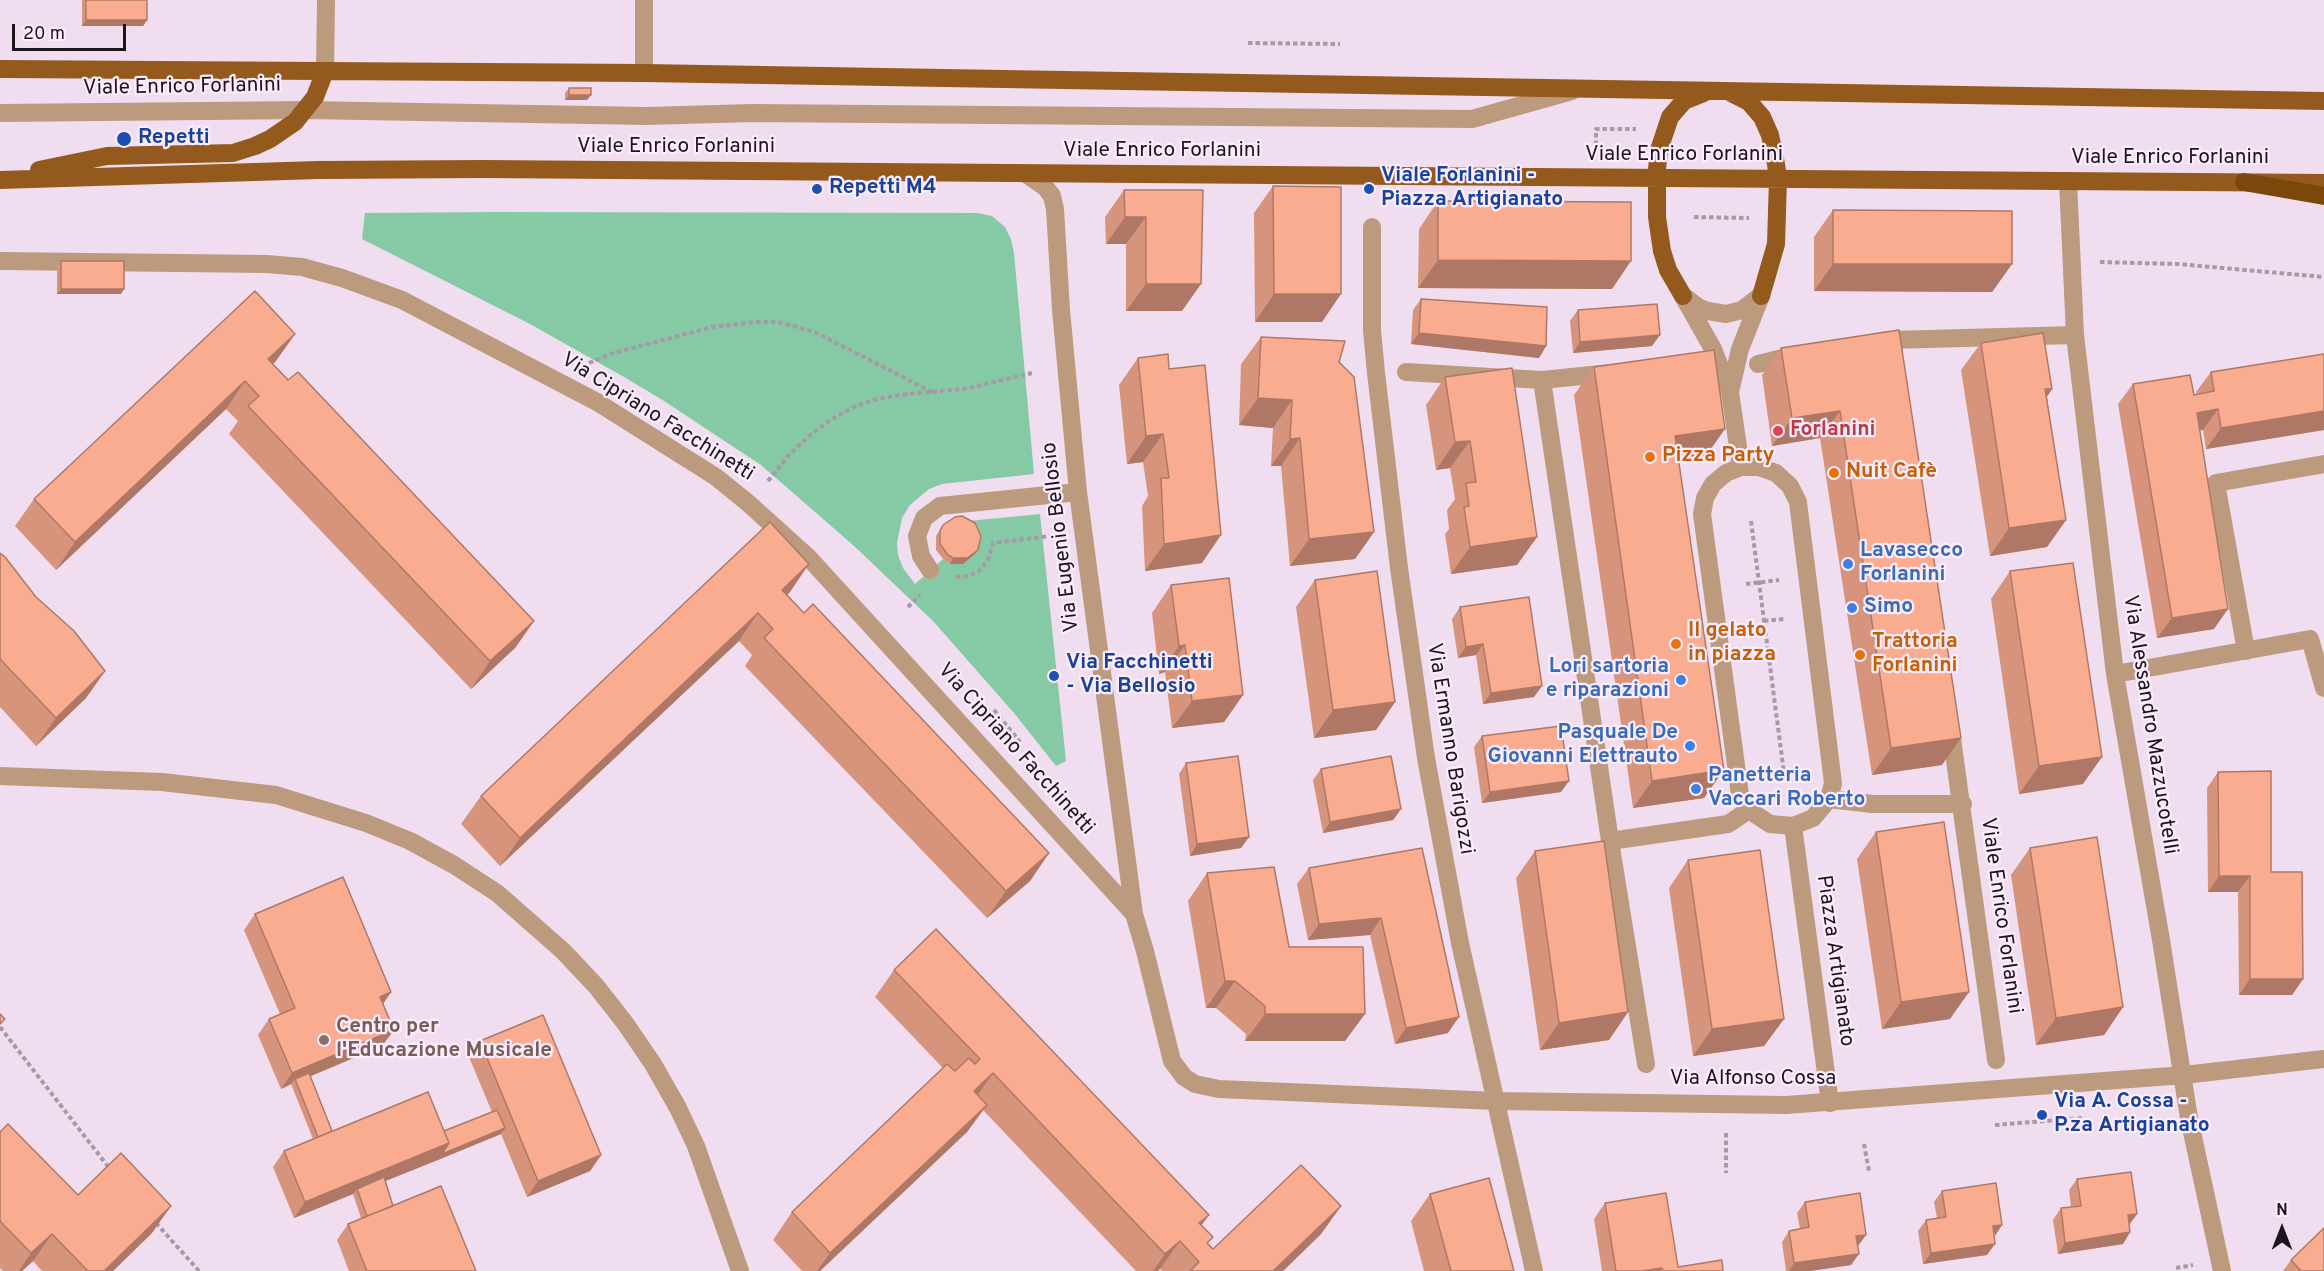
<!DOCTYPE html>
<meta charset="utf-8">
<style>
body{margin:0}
#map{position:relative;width:2324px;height:1271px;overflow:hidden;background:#f0def0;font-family:Overpass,sans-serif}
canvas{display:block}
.north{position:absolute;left:2252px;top:1199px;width:60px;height:60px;-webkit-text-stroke:4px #fdecfe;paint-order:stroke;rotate:0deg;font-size:16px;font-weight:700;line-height:24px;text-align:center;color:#1c161c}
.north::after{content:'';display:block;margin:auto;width:21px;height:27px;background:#1c161c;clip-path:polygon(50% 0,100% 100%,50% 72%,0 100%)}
.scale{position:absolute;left:12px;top:24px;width:114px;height:27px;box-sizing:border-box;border:3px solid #1c161c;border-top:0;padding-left:8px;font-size:18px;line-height:21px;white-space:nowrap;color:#1c161c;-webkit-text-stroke:4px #fdecfe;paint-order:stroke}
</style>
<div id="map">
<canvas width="2324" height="1271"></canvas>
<div class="north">N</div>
<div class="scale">20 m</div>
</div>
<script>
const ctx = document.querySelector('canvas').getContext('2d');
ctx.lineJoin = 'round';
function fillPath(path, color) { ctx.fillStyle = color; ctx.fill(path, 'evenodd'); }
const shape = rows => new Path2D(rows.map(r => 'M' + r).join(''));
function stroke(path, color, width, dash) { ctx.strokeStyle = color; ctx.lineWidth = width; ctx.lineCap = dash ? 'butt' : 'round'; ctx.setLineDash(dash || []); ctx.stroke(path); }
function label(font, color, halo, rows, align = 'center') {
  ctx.font = font + ' Overpass,sans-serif'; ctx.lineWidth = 4.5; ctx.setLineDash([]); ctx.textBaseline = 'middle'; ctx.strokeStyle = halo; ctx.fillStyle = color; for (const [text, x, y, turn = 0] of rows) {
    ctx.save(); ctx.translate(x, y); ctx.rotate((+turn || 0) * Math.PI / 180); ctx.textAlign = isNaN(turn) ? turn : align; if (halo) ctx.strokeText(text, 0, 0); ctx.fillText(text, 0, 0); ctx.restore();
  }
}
fillPath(shape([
 [495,212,977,213,992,216,1005,227,1011,239,1014,253,1034,474,942,484,929,489,910,505,902,518,897,543,898,555,903,568,915,584,943,559,950,564,963,564,974,555,958,522,1040,514,1066,761,1056,766,1014,713,933,621,853,545,761,465,664,401,624,377,530,324,362,239,365,213]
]), '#85caa5');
stroke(shape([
 [1248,43,1340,44],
 [1596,145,1596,129,1636,129],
 [1694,217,1749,218],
 [2100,262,2178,264,2324,277],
 [589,363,610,354,712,327,756,322,778,322,815,332,932,392],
 [768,481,789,455,809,436,829,421,853,407,874,400,899,395,964,389,1032,373],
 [1751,521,1765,628],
 [956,577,968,576,979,571,988,560,993,543,1050,536],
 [1746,584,1779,580],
 [908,607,920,595],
 [1764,621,1784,619],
 [1746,630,1765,628,1784,773],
 [994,710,1020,742],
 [0,1027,110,1169],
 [1995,1125,2082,1118],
 [1726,1133,1726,1173],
 [1864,1144,1869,1171],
 [156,1223,199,1271],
 [2176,1268,2193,1265]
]), '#a799a7', 4, [4.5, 3]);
stroke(shape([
 [644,0,644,73],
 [325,71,326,0],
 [0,113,306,110,646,116,753,113,1472,119,1572,91],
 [1026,174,1046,188,1052,196,1055,209,1061,310,1078,492,1134,914,1145,951,1172,1061,1184,1077,1195,1084,1219,1089,1496,1101,1786,1105,2184,1075,2324,1059],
 [2068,181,2075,335,2115,674,2161,940,2189,1118,2222,1271],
 [1372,227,1372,330,1376,373,1399,568,1426,758,1460,943,1534,1271],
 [0,261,267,264,302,267,342,278,402,300,597,402,716,477,748,503,809,558,1134,914],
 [1683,296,1713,349,1730,392,1741,467],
 [1686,298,1698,307,1708,311,1726,314,1742,310,1759,297],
 [1876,342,1890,340,2075,335],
 [1758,364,1795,355],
 [1406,372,1542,380,1611,373],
 [1542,380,1610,841,1646,1064],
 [1730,392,1740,349,1761,296],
 [1741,467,1759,467,1776,473,1790,486,1798,502,1833,783,1829,799,1813,818,1793,826,1770,824,1749,810,1740,795,1738,780,1702,514,1705,498,1713,484,1726,473,1741,467],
 [930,570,921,556,917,536,924,518,940,506,1078,492],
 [2246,651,2216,483,2324,464],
 [2115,674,2310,639,2324,688],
 [1950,724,1996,1060],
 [0,776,162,782,276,795,366,823,410,841,454,865,497,893,563,951,596,986,625,1023,653,1064,678,1108,696,1146,740,1271],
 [1829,799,1872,804,1963,804],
 [1793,826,1830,1103],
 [1610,841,1728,824,1749,810]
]), '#bb9a7e', 18);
stroke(shape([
 [0,69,644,73,2324,101],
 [1731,93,1749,102,1762,117,1770,135,1776,164,1778,179,1776,244,1761,296],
 [39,170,107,156,233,153,255,146,270,139,295,122,315,97,325,71],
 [0,180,318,170,483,169,2324,183],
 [1683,296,1668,270,1662,251,1657,217,1657,169,1659,150,1670,117,1684,101,1704,93]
]), '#94591d', 18);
stroke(shape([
 [2244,182,2324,196]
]), '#7c470a', 18);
fillPath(shape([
 [82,0,147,0,147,20,143,26,82,26],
 [569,88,591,95,587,100,565,100,565,93],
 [1273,186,1322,322,1255,322,1254,213],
 [1124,190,1203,190,1182,311,1126,311,1126,244,1106,244,1105,217],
 [1438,201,1612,289,1418,288,1419,229],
 [1833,210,2012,264,1992,292,1814,291,1814,237],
 [61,261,121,294,57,294,57,267],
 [1421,299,1546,346,1539,358,1411,344,1413,310],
 [1578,310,1652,346,1573,353,1570,321],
 [1899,330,1942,765,1872,775,1820,438,1772,446,1762,375,1781,348],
 [295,334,273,364,534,621,515,648,471,689,229,434,238,421,226,409,56,570,15,526,34,499],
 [1261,337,1339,362,1374,532,1355,559,1290,566,1281,466,1271,466,1273,428,1239,425,1241,364],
 [1981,343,2052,389,2047,397,2066,520,2047,547,1990,556,1961,370],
 [2324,354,2324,430,2206,449,2203,430,2199,430,2214,629,2157,638,2118,404,2133,384,2194,395,2197,394,2196,392,2211,372],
 [1138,358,1169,369,1202,563,1145,571,1142,506,1148,496,1143,462,1127,464,1119,385],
 [1594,367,1706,456,1679,460,1704,798,1633,808,1574,395],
 [1445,377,1537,537,1517,565,1451,574,1445,534,1449,529,1447,510,1455,499,1450,468,1436,470,1426,405],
 [943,525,978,550,974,555,963,564,950,564,944,560,936,550,936,536],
 [0,553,36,597,105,671,86,698,36,746,0,707],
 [2010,571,2083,784,2019,794,1991,599],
 [1315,580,1395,702,1376,730,1314,738,1296,607],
 [1171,585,1243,695,1224,722,1172,728,1165,672,1159,674,1152,613],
 [790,592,787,595,804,613,1049,853,1030,881,987,918,745,666,752,655,739,641,500,866,461,824,481,796],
 [1460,607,1534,697,1483,704,1476,655,1458,658,1452,619],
 [1482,736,1561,792,1482,803,1474,747],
 [1186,763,1249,837,1241,848,1190,856,1179,774],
 [1321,769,1401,809,1393,820,1323,833,1313,780],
 [2218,772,2271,872,2303,979,2292,995,2239,995,2238,892,2208,892,2207,788],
 [1876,832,1950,1019,1882,1029,1857,859],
 [1422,848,1448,1033,1395,1044,1370,935,1308,940,1297,884,1309,868],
 [2030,848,2123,1007,2104,1035,2036,1045,2011,875],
 [1535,851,1628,1012,1609,1040,1540,1050,1516,878],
 [1688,860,1784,1019,1764,1046,1693,1056,1669,888],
 [1207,873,1289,947,1345,1041,1245,1041,1246,1034,1216,1008,1206,1008,1188,901],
 [255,914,391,992,383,1004,382,1046,310,1076,332,1131,444,1131,492,1112,469,1057,480,1041,601,1155,590,1171,527,1197,501,1134,385,1181,393,1206,476,1271,349,1271,337,1240,348,1224,361,1218,353,1194,294,1218,273,1167,284,1151,313,1139,291,1084,281,1089,258,1035,269,1019,280,1014,244,930],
 [894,970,1209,1215,1201,1225,1208,1244,1213,1249,1341,1206,1321,1234,1283,1271,1162,1271,1160,1269,1158,1271,1136,1271,983,1110,967,1132,820,1271,802,1271,773,1240,792,1212,943,1068,875,997],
 [0,1132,78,1195,152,1233,113,1271,42,1271,33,1261,22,1271,3,1271,0,1268],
 [2077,1179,2137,1214,2129,1225,2130,1232,2123,1244,2058,1254,2053,1220,2061,1208,2071,1207,2069,1190],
 [1942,1191,1994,1236,1987,1255,1923,1264,1918,1231,1926,1220,1937,1218,1934,1202],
 [1430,1194,1514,1271,1424,1271,1411,1221],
 [1805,1202,1866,1235,1857,1246,1851,1265,1810,1271,1786,1271,1782,1242,1789,1231,1800,1229,1797,1213],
 [1605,1203,1678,1267,1723,1271,1602,1271,1594,1219],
 [2291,1260,2324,1271,2283,1271]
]), '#d7947d');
fillPath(shape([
 [86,20,147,20,143,26,82,26],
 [569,95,591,95,587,100,565,100],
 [1125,217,1146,217,1126,244,1106,244],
 [1438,260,1631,261,1612,289,1418,288],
 [1833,264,2012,264,1992,292,1814,291],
 [1146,284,1201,284,1182,311,1126,311],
 [61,289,124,289,121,294,57,294],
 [1274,294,1341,294,1322,322,1255,322],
 [1419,333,1546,346,1539,358,1411,344],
 [295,334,276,361,249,387,268,359],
 [1660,335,1652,346,1573,353,1580,342],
 [245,381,226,409,56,570,75,542],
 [2045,389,2052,389,2033,416],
 [1258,398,1292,400,1273,428,1239,425],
 [2218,409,2203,430,2182,433,2197,413],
 [1840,411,1820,438,1772,446,1792,418],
 [2324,411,2324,430,2206,449,2221,428],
 [1725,429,1706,456,1656,463,1675,436],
 [1163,434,1143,462,1127,464,1146,436],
 [1300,438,1281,466,1271,466,1290,439],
 [1470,441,1450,468,1436,470,1455,442],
 [2066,520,2047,547,1990,556,2009,528],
 [1374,532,1355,559,1290,566,1309,539],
 [1221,535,1202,563,1145,571,1164,544],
 [1537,537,1517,565,1451,574,1470,547],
 [978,550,974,555,963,564,950,564,953,558],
 [809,564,790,592,763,618,782,590],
 [2228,609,2214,629,2157,638,2172,618],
 [758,613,739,641,500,866,520,838],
 [534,621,515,648,471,689,490,661],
 [1483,644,1476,655,1458,658,1466,647],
 [1185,645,1165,672,1159,674,1179,646],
 [105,671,86,698,36,746,56,718],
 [1542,686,1534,697,1483,704,1491,693],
 [1243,695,1224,722,1172,728,1192,701],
 [1395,702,1376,730,1314,738,1333,710],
 [1961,738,1942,765,1872,775,1891,748],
 [2102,757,2083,784,2019,794,2039,766],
 [1724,770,1704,798,1633,808,1652,781],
 [1569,781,1561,792,1482,803,1490,792],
 [1401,809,1393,820,1323,833,1330,822],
 [1249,837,1241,848,1190,856,1197,844],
 [1049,853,1030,881,987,918,1006,891],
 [2219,876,2250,876,2238,892,2208,892],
 [1381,918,1370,935,1308,940,1319,924],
 [2250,979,2303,979,2292,995,2239,995],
 [1225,981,1235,981,1216,1008,1206,1008],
 [391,992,380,1008,380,997],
 [1969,992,1950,1019,1882,1029,1901,1002],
 [2123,1007,2104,1035,2036,1045,2056,1018],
 [1628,1012,1609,1040,1540,1050,1559,1023],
 [1265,1014,1365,1014,1345,1041,1245,1041],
 [1459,1017,1448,1033,1395,1044,1406,1028],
 [1784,1019,1764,1046,1693,1056,1712,1029],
 [394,1030,382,1046,297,1082,295,1079,291,1084,281,1089,292,1073],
 [993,1073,974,1100,974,1091],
 [987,1105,967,1132,820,1271,817,1271,830,1253],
 [505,1128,501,1134,438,1160,442,1154],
 [449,1143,438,1160,358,1192,357,1189,353,1194,294,1218,305,1202],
 [601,1155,590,1171,527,1197,538,1181],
 [171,1206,152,1233,113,1271,104,1271],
 [1341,1206,1321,1234,1283,1271,1273,1271],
 [2137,1214,2129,1225,2128,1215],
 [1209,1215,1189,1242,1199,1223],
 [2002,1225,1995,1236,1993,1226],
 [2130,1232,2123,1244,2058,1254,2065,1243],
 [52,1234,33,1261,22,1271,19,1271,31,1253],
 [1866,1235,1858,1246,1848,1247,1856,1236],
 [1180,1241,1160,1269,1158,1271,1153,1271,1165,1254],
 [1995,1244,1987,1255,1923,1264,1931,1253],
 [1859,1254,1851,1265,1810,1271,1789,1271,1794,1263],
 [1662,1268,1660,1271,1642,1271]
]), '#af7866');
const building = shape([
 [86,0,147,0,147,20,86,20,86,0],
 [569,88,591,88,591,95,569,95,569,88],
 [1273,186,1341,187,1341,294,1274,294,1273,186],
 [1124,190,1203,190,1201,284,1146,284,1146,217,1125,217,1124,190],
 [1438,201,1631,202,1631,261,1438,260,1438,201],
 [1833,210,2012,211,2012,264,1833,264,1833,210],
 [61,261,124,261,124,289,61,289,61,261],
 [255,291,295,334,268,359,288,380,298,372,534,621,490,661,248,406,259,396,245,381,75,542,34,499,255,291],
 [1421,299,1547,307,1546,346,1419,333,1421,299],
 [1657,304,1660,335,1580,342,1578,310,1657,304],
 [1899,330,1961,738,1891,748,1840,411,1792,418,1781,348,1899,330],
 [2043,333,2052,389,2045,389,2066,520,2009,528,1981,343,2043,333],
 [1261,337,1345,341,1339,362,1354,377,1374,532,1309,539,1300,438,1290,439,1292,400,1258,398,1261,337],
 [1714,350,1725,429,1675,436,1724,770,1652,781,1594,367,1714,350],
 [1168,354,1169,369,1205,365,1221,535,1164,544,1161,478,1169,478,1163,434,1146,436,1138,358,1168,354],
 [2324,354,2324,411,2221,428,2218,409,2197,413,2228,609,2172,618,2133,384,2190,375,2194,395,2214,391,2211,372,2324,354],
 [1512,368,1537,537,1470,547,1464,507,1469,506,1466,483,1476,482,1470,441,1455,442,1445,377,1512,368],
 [962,516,975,523,981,536,978,550,967,558,953,558,948,555,940,544,940,531,943,525,955,517,962,516],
 [770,522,809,564,782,590,804,613,813,604,1049,853,1006,891,764,638,773,629,758,613,520,838,481,796,770,522],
 [0,553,5,557,36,597,74,631,105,671,56,718,0,659,0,553],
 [2073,563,2102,757,2039,766,2010,571,2073,563],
 [1377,571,1395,702,1333,710,1315,580,1377,571],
 [1229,578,1243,695,1192,701,1185,645,1179,646,1171,585,1229,578],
 [1529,597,1542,686,1491,693,1483,644,1466,647,1460,607,1529,597],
 [1561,726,1569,781,1490,792,1482,736,1561,726],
 [1238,756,1249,837,1197,844,1186,763,1238,756],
 [1391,756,1401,809,1330,822,1321,769,1391,756],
 [2271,771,2271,872,2302,872,2303,979,2250,979,2250,876,2219,876,2218,772,2271,771],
 [1944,822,1969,992,1901,1002,1876,832,1944,822],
 [2097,837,2123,1007,2056,1018,2030,848,2097,837],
 [1604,841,1628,1012,1559,1023,1535,851,1604,841],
 [1422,848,1459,1017,1406,1028,1381,918,1319,924,1309,868,1422,848],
 [1760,850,1784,1019,1712,1029,1688,860,1760,850],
 [1274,867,1289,947,1363,947,1365,1014,1265,1014,1265,1006,1235,981,1225,981,1207,873,1274,867],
 [343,877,391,992,380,997,394,1030,292,1073,269,1019,295,1008,255,914,343,877],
 [936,929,1209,1215,1199,1223,1213,1237,1207,1243,1213,1249,1301,1165,1341,1206,1273,1271,1190,1271,1199,1262,1180,1241,1165,1254,993,1073,974,1091,987,1105,830,1253,792,1212,947,1064,955,1071,969,1058,975,1064,980,1059,894,970,936,929],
 [0,1014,5,1019,0,1024,0,1014],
 [543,1015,601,1155,538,1181,480,1041,543,1015],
 [309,1073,332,1131,318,1137,295,1079,309,1073],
 [428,1092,449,1143,305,1202,284,1151,428,1092],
 [497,1110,505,1128,442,1154,449,1143,444,1131,497,1110],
 [8,1124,78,1195,121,1153,171,1206,104,1271,88,1271,52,1234,31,1253,0,1221,0,1132,8,1124],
 [2131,1172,2137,1214,2128,1215,2130,1232,2065,1243,2061,1208,2081,1206,2077,1179,2131,1172],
 [384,1177,393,1206,367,1216,357,1189,384,1177],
 [1489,1178,1514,1271,1451,1271,1430,1194,1489,1178],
 [1996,1183,2002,1225,1993,1226,1995,1244,1931,1253,1926,1220,1946,1217,1942,1191,1996,1183],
 [441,1186,476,1271,367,1271,348,1224,441,1186],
 [1666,1193,1678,1267,1722,1260,1723,1271,1663,1271,1662,1268,1642,1271,1616,1271,1605,1203,1666,1193],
 [1860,1193,1866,1235,1856,1236,1859,1254,1794,1263,1789,1231,1809,1227,1805,1202,1860,1193],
 [2324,1228,2324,1271,2301,1271,2291,1260,2324,1228]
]);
fillPath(building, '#faac91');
stroke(building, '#af7866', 1.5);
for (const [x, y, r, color] of [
 [124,139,8,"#1a4fb4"],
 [817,189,6,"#1a4fb4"],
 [1369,189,6,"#1a4fb4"],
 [1778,431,6,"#e0444e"],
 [1650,457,6,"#e8710a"],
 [1834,473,6,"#e8710a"],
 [1848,564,6,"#3f7fe0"],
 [1852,608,6,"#3f7fe0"],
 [1676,644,6,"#e8710a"],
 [1860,655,6,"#e8710a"],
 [1054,676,6,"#1a4fb4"],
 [1681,680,6,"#3f7fe0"],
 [1690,746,6,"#3f7fe0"],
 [1696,789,6,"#3f7fe0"],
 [324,1040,6,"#8d6e63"],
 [2042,1115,6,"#1a4fb4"]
]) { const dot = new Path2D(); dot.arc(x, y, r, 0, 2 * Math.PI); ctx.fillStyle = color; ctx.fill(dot); stroke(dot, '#fdecfe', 2); }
label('21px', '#1c161c', '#fdecfe', [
 ["Viale Enrico Forlanini",182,88,-1],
 ["Viale Enrico Forlanini",676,148],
 ["Viale Enrico Forlanini",1162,152],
 ["Viale Enrico Forlanini",1684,156],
 ["Viale Enrico Forlanini",2170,159],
 ["Via Cipriano Facchinetti",657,418,32],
 ["Via Eugenio Bellosio",1062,537,-97],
 ["Via Alessandro Mazzucotelli",2149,725,81],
 ["Via Ermanno Barigozzi",1449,749,81],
 ["Via Cipriano Facchinetti",1015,750,48],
 ["Viale Enrico Forlanini",2000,916,82],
 ["Piazza Artigianato",1834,961,82],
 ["Via Alfonso Cossa",1753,1080]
]);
label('bold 21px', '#164399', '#fdecfe', [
 ["Repetti",138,139],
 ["Viale Forlanini -",1381,177],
 ["Piazza Artigianato",1381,201],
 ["Repetti M4",829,189],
 ["Via Facchinetti",1066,664],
 ["- Via Bellosio",1066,688],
 ["Via A. Cossa -",2054,1103],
 ["P.za Artigianato",2054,1127]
], 'left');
label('bold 21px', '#be3a42', '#fdecfe', [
 ["Forlanini",1790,431]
], 'left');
label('bold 21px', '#c56008', '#fdecfe', [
 ["Pizza Party",1662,457],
 ["Nuit Cafè",1846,473],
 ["Il gelato",1688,632],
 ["in piazza",1688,656],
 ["Trattoria",1872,643],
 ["Forlanini",1872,667]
], 'left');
label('bold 21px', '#366cbe', '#fdecfe', [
 ["Lavasecco",1860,552],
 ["Forlanini",1860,576],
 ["Simo",1864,608],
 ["Lori sartoria",1669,668,"right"],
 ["e riparazioni",1669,692,"right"],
 ["Pasquale De",1678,734,"right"],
 ["Giovanni Elettrauto",1678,758,"right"],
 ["Panetteria",1708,777],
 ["Vaccari Roberto",1708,801]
], 'left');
label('bold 21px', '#785e54', '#fdecfe', [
 ["Centro per",336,1028],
 ["l'Educazione Musicale",336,1052]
], 'left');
</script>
